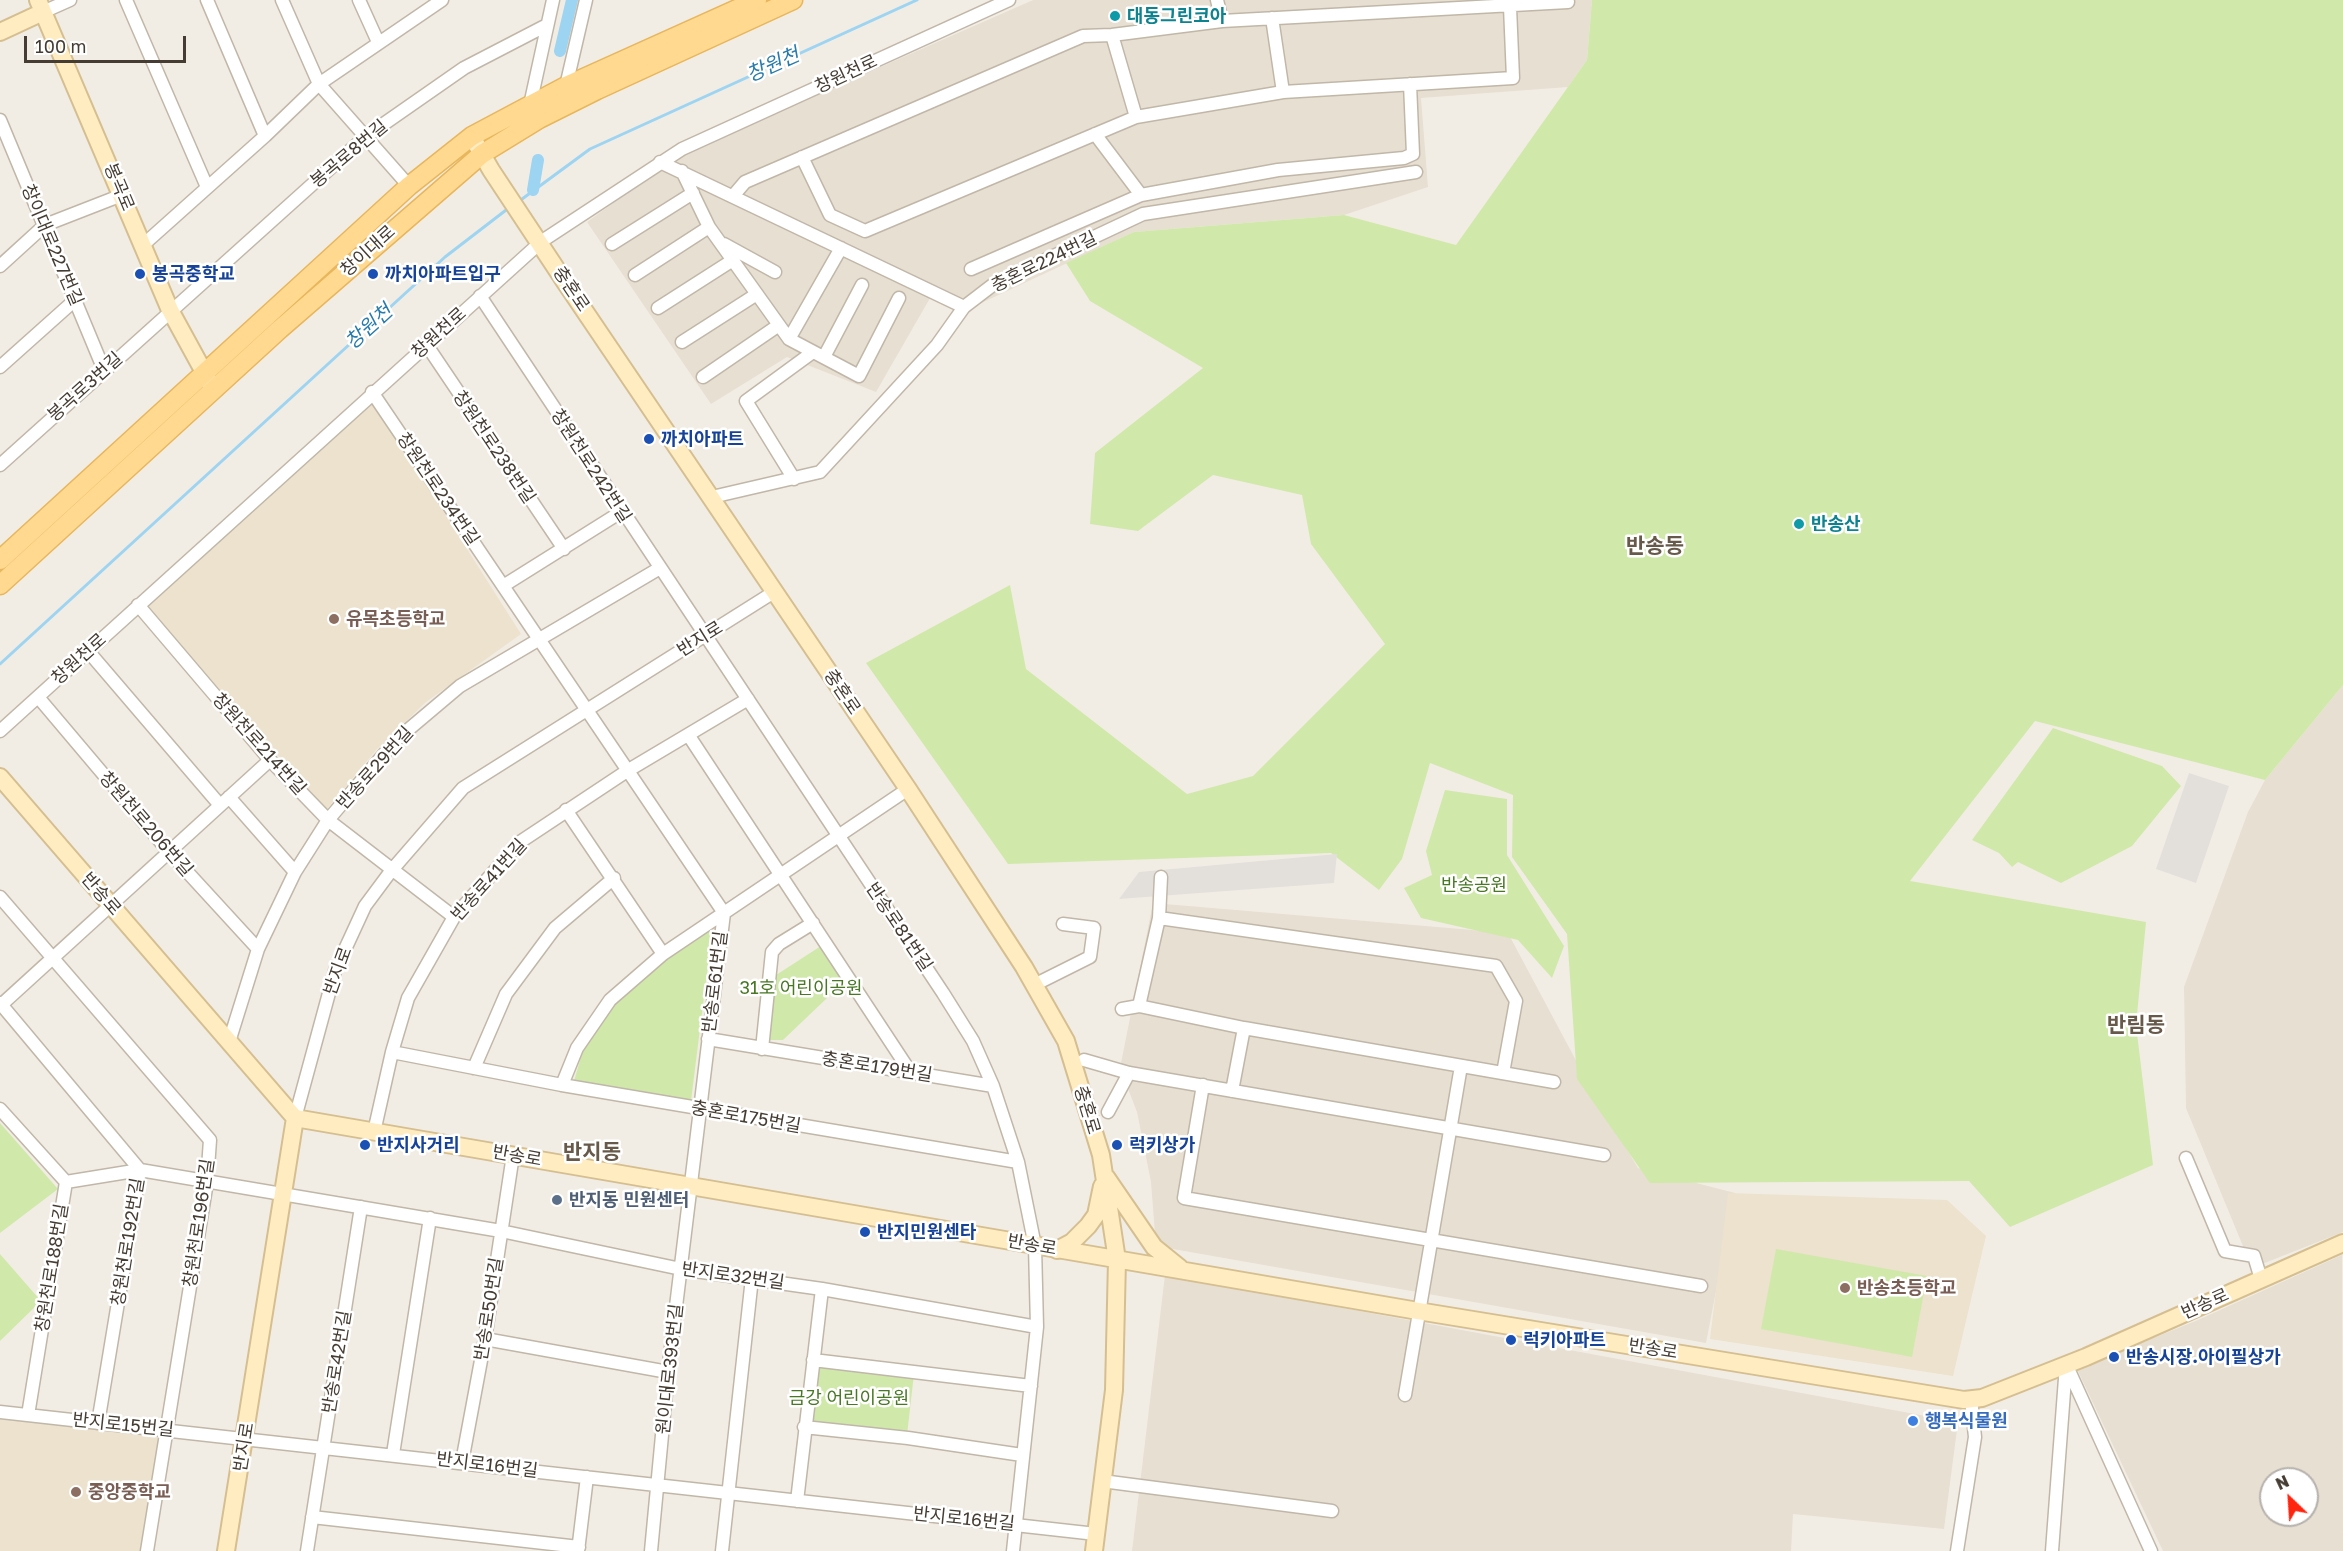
<!DOCTYPE html>
<meta charset="utf-8">
<style>
body{margin:0}
#map{position:relative;width:2343px;height:1551px;overflow:hidden;background:#f2ede4;font-family:"Golos Text",sans-serif}
canvas{display:block}
.north{position:absolute;left:2259px;top:1467px;width:60px;height:60px;box-sizing:border-box;background:#fff;border:2px solid #b5b1ad;border-radius:50%;rotate:335deg;font-size:16px;font-weight:700;line-height:24px;text-align:center;color:#453d33}
.north::after{content:'';display:block;margin:auto;width:21px;height:27px;background:#ff240e;clip-path:polygon(50% 0,100% 100%,50% 72%,0 100%)}
.scale{position:absolute;left:24px;top:36px;width:162px;height:27px;box-sizing:border-box;border:3px solid #453d33;border-top:0;padding-left:8px;font-size:18px;line-height:21px;white-space:nowrap;color:#453d33;-webkit-text-stroke:4px #fff;paint-order:stroke}
</style>
<div id="map">
<canvas width="2343" height="1551"></canvas>
<div class="north">N</div>
<div class="scale">100 m</div>
</div>
<script>
const ctx = document.querySelector('canvas').getContext('2d');
ctx.lineJoin = 'round';
function fillPath(path, color) { ctx.fillStyle = color; ctx.fill(path, 'evenodd'); }
const shape = rows => new Path2D(rows.map(r => 'M' + r).join(''));
function stroke(path, color, width, dash) { ctx.strokeStyle = color; ctx.lineWidth = width; ctx.lineCap = dash ? 'butt' : 'round'; ctx.setLineDash(dash || []); ctx.stroke(path); }
function label(font, color, halo, rows, align = 'center') {
  ctx.font = font + ' "Golos Text","Noto Sans KR",sans-serif'; ctx.lineWidth = 5; ctx.setLineDash([]); ctx.textBaseline = 'middle'; ctx.strokeStyle = halo; ctx.fillStyle = color; for (const [text, x, y, turn = 0] of rows) {
    ctx.save(); ctx.translate(x, y); ctx.rotate((+turn || 0) * Math.PI / 180); ctx.textAlign = isNaN(turn) ? turn : align; if (halo) ctx.strokeText(text, 0, 0); ctx.fillText(text, 0, 0); ctx.restore();
  }
}
fillPath(shape([
 [1033,0,1592,0,1587,60,1568,87,1421,98,1428,187,1344,215,1134,232,977,305,937,286,876,392,787,357,711,404,587,222,678,156],
 [2343,685,2343,1232,2252,1268,2186,1108,2184,987,2248,812,2265,780],
 [1153,903,1508,933,1596,1098,1638,1168,1735,1193,1706,1343,1156,1246,1151,1182,1137,1112,1120,1068],
 [2342,1255,2343,1551,2163,1551,2077,1369,2198,1320],
 [2271,1479,2307,1479,2307,1515,2271,1515],
 [1165,1275,1958,1422,1944,1529,1793,1514,1791,1551,1132,1551]
]), '#e7dfd1');
fillPath(shape([
 [371,398,521,634,426,702,377,749,326,810,144,604],
 [1728,1193,1947,1200,1986,1236,1953,1376,1710,1339],
 [0,1416,162,1434,143,1551,0,1551]
]), '#ece2cd');
fillPath(shape([
 [1592,0,2343,0,2343,685,2265,780,2035,721,1910,881,2146,922,2136,1025,2153,1165,2010,1227,1969,1181,1650,1183,1577,1079,1567,934,1512,857,1513,795,1430,763,1402,859,1379,890,1331,853,1008,864,866,663,1010,585,1026,669,1187,794,1253,776,1385,644,1311,544,1302,495,1213,475,1138,531,1090,524,1095,453,1203,368,1090,301,1066,263,1134,232,1344,215,1456,245,1587,60],
 [2053,728,2162,766,2181,786,2132,846,2061,883,2018,862,2012,867,1999,853,1972,840],
 [1445,790,1507,799,1507,855,1564,946,1552,978,1518,940,1421,918,1404,888,1432,875,1426,851],
 [713,925,691,1101,574,1081,583,1050,611,1006,666,958],
 [824,944,847,979,783,1040,766,1040,773,977],
 [0,1123,58,1189,0,1233],
 [1776,1249,1927,1276,1912,1357,1761,1329],
 [0,1254,41,1301,0,1341],
 [816,1364,914,1374,907,1435,809,1425]
]), '#d0e9aa');
fillPath(shape([
 [2189,773,2229,786,2196,883,2156,869],
 [1337,854,1334,883,1119,899,1139,872]
]), '#e3e0dc');
stroke(shape([
 [518,202,590,149,917,0],
 [0,664,445,257,510,207]
]), '#9dd4f2', 3);
stroke(shape([
 [560,51,572,0],
 [533,190,538,160]
]), '#9dd4f2', 12);
const street = shape([
 [126,0,207,187],
 [207,0,265,136],
 [282,0,319,84,409,186],
 [359,0,378,42],
 [1217,0,1222,21],
 [43,12,70,0],
 [1272,18,1283,92],
 [1112,35,1136,117],
 [566,86,586,0],
 [530,105,553,0],
 [0,120,104,370],
 [802,157,830,215,865,231,1136,117,1283,92,1513,78,1510,7],
 [660,162,964,307],
 [682,171,709,227,789,339,859,376,899,298],
 [1141,195,1278,170,1404,158,1413,154,1410,84],
 [733,196,745,182,1083,36,1112,35,1222,21,1568,2],
 [612,244,693,193],
 [724,244,775,272],
 [143,245,265,136,319,84,442,0],
 [0,266,45,225,122,195],
 [971,269,1141,195,1095,134],
 [635,275,709,227],
 [480,296,943,993,973,1041,993,1086,1018,1162,1035,1246,1037,1327,1013,1551],
 [658,308,733,260],
 [789,339,841,248],
 [682,342,757,294],
 [426,344,564,549],
 [824,357,862,285],
 [0,367,75,300],
 [703,377,779,325],
 [372,392,724,913,668,1372,651,1551],
 [0,465,365,137,464,68,547,25],
 [794,479,746,401,813,352],
 [712,497,820,472,937,345,964,307,994,284,1143,214,1416,172],
 [503,586,621,512],
 [138,605,270,760,328,820,454,917],
 [88,651,219,804],
 [38,697,169,852,258,949],
 [0,731,542,241,682,149,1009,0],
 [689,736,911,1073],
 [229,797,295,872],
 [566,810,663,954],
 [1161,877,1159,918,1496,966,1516,1001,1503,1073],
 [0,897,210,1140,207,1182,147,1551],
 [1034,985,1090,957,1094,928,1063,924],
 [0,1003,140,1170,98,1423],
 [0,1006,270,760],
 [1139,1006,1159,918],
 [1122,1009,1139,1006,1244,1028,1554,1082],
 [708,1039,993,1086],
 [229,1042,258,949,295,872,328,820,396,740,460,686,660,568],
 [762,1049,772,952,779,944,813,923],
 [392,1052,562,1085,1018,1162],
 [1084,1060,1129,1073,1604,1155],
 [474,1068,506,994,555,928,614,878],
 [562,1085,577,1048,610,1000,663,954,908,789],
 [1203,1085,1184,1198,1701,1286],
 [1232,1091,1244,1028],
 [0,1109,66,1182,28,1415],
 [1108,1112,1129,1073],
 [295,1118,335,971,365,906,391,871,463,788,774,592],
 [374,1132,392,1052,408,998,454,917,520,842,627,771,748,699],
 [2186,1158,2225,1251,2254,1256,2261,1279],
 [66,1182,140,1170,501,1231,681,1269,822,1289,1037,1327],
 [485,1339,668,1372],
 [813,1360,1031,1386],
 [2066,1364,2151,1551],
 [1405,1395,1461,1066],
 [0,1412,1096,1534],
 [804,1427,908,1438,1022,1455],
 [393,1454,430,1218],
 [462,1462,485,1339,513,1155],
 [1102,1481,1332,1511],
 [797,1501,822,1289],
 [312,1517,579,1547],
 [307,1551,361,1207],
 [578,1551,587,1477],
 [722,1551,752,1278],
 [1957,1551,1975,1437,1971,1399],
 [2052,1551,2066,1365]
]);
const secondary = shape([
 [38,0,170,310,211,385],
 [0,32,43,12],
 [475,142,491,170,565,282,908,789,1024,967,1066,1041,1101,1155,1117,1260,1114,1390,1094,1551],
 [0,777,295,1118,1418,1311,1964,1400,1982,1398,2086,1357,2343,1243],
 [1106,1177,1154,1247,1180,1268],
 [1057,1250,1072,1242,1088,1226,1096,1215,1102,1186],
 [226,1551,295,1118]
]);
const primary = shape([
 [0,560,409,186,472,136,566,86,757,0],
 [0,585,280,329,482,154,539,119,597,90,793,0]
]);
stroke(street, '#c1b7a9', 15);
stroke(secondary, '#d5bf91', 20);
stroke(primary, '#e7b65d', 21);
stroke(street, '#fff', 12);
stroke(secondary, '#ffecc1', 16);
stroke(primary, '#ffd990', 18);
for (const [x, y, r, color] of [
 [1115,16,6,"#0f9aa8"],
 [140,274,6,"#1a4fb4"],
 [373,274,6,"#1a4fb4"],
 [649,439,6,"#1a4fb4"],
 [1799,524,6,"#0f9aa8"],
 [334,619,6,"#8d6e63"],
 [365,1145,6,"#1a4fb4"],
 [1117,1145,6,"#1a4fb4"],
 [557,1200,6,"#5c6f8a"],
 [865,1232,6,"#1a4fb4"],
 [1845,1288,6,"#8d6e63"],
 [1511,1340,6,"#1a4fb4"],
 [2114,1357,6,"#1a4fb4"],
 [1913,1421,6,"#3f7fe0"],
 [76,1492,6,"#8d6e63"]
]) { const dot = new Path2D(); dot.arc(x, y, r, 0, 2 * Math.PI); ctx.fillStyle = color; ctx.fill(dot); stroke(dot, '#fff', 2); }
label('bold 18px', '#0d838f', '#fff', [
 ["대동그린코아",1127,16],
 ["반송산",1811,524]
], 'left');
label('18px', '#453d33', '#fff', [
 ["창원천로",846,74,-25],
 ["봉곡로8번길",349,154,-40],
 ["봉곡로",119,187,67],
 ["창이대로227번길",52,245,67],
 ["창이대로",368,251,-42],
 ["충혼로224번길",1044,262,-26],
 ["충혼로",571,289,56],
 ["창원천로",439,333,-42],
 ["봉곡로3번길",85,387,-42],
 ["창원천로238번길",494,447,56],
 ["창원천로242번길",591,466,57],
 ["창원천로234번길",438,489,56],
 ["반지로",700,639,-32],
 ["창원천로",79,659,-42],
 ["충혼로",842,692,56],
 ["창원천로214번길",259,744,48],
 ["반송로29번길",375,768,-48],
 ["창원천로206번길",146,824,49],
 ["반송로41번길",489,880,-48],
 ["반송로",101,894,49],
 ["반송로81번길",899,927,56],
 ["반지로",338,971,-70],
 ["반송로61번길",715,982,-83],
 ["충혼로179번길",877,1067,9],
 ["충혼로",1087,1110,73],
 ["충혼로175번길",746,1117,10],
 ["반송로",517,1156,10],
 ["창원천로196번길",199,1223,-82],
 ["창원천로192번길",128,1242,-81],
 ["반송로",1032,1245,10],
 ["창원천로188번길",52,1268,-81],
 ["반지로32번길",733,1276,8],
 ["반송로",2205,1304,-24],
 ["반송로50번길",489,1309,-81],
 ["반송로",1653,1349,9],
 ["반송로42번길",337,1362,-81],
 ["원이대로393번길",670,1369,-84],
 ["반지로15번길",123,1425,6],
 ["반지로",244,1447,-81],
 ["반지로16번길",487,1465,7],
 ["반지로16번길",964,1519,6]
]);
label('bold 18px', '#164399', '#fff', [
 ["봉곡중학교",152,274],
 ["까치아파트입구",385,274],
 ["까치아파트",661,439],
 ["반지사거리",377,1145],
 ["럭키상가",1129,1145],
 ["반지민원센타",877,1232],
 ["럭키아파트",1523,1340],
 ["반송시장.아이필상가",2126,1357]
], 'left');
label('bold 18px', '#785e54', '#fff', [
 ["유목초등학교",346,619],
 ["반송초등학교",1857,1288],
 ["중앙중학교",88,1492]
], 'left');
label('18px', '#497825', '#fff', [
 ["반송공원",1474,885],
 ["31호 어린이공원",801,988],
 ["금강 어린이공원",849,1398]
]);
label('bold 18px', '#4e5e75', '#fff', [
 ["반지동 민원센터",569,1200]
], 'left');
label('bold 18px', '#366cbe', '#fff', [
 ["행복식물원",1925,1421]
], 'left');
label('italic 20px', '#287bac', '#fff', [
 ["창원천",773,65,-24],
 ["창원천",369,327,-42]
]);
label('bold 21px', '#685a4a', '#fff', [
 ["반송동",1655,546],
 ["반림동",2136,1025],
 ["반지동",592,1152]
]);
</script>
